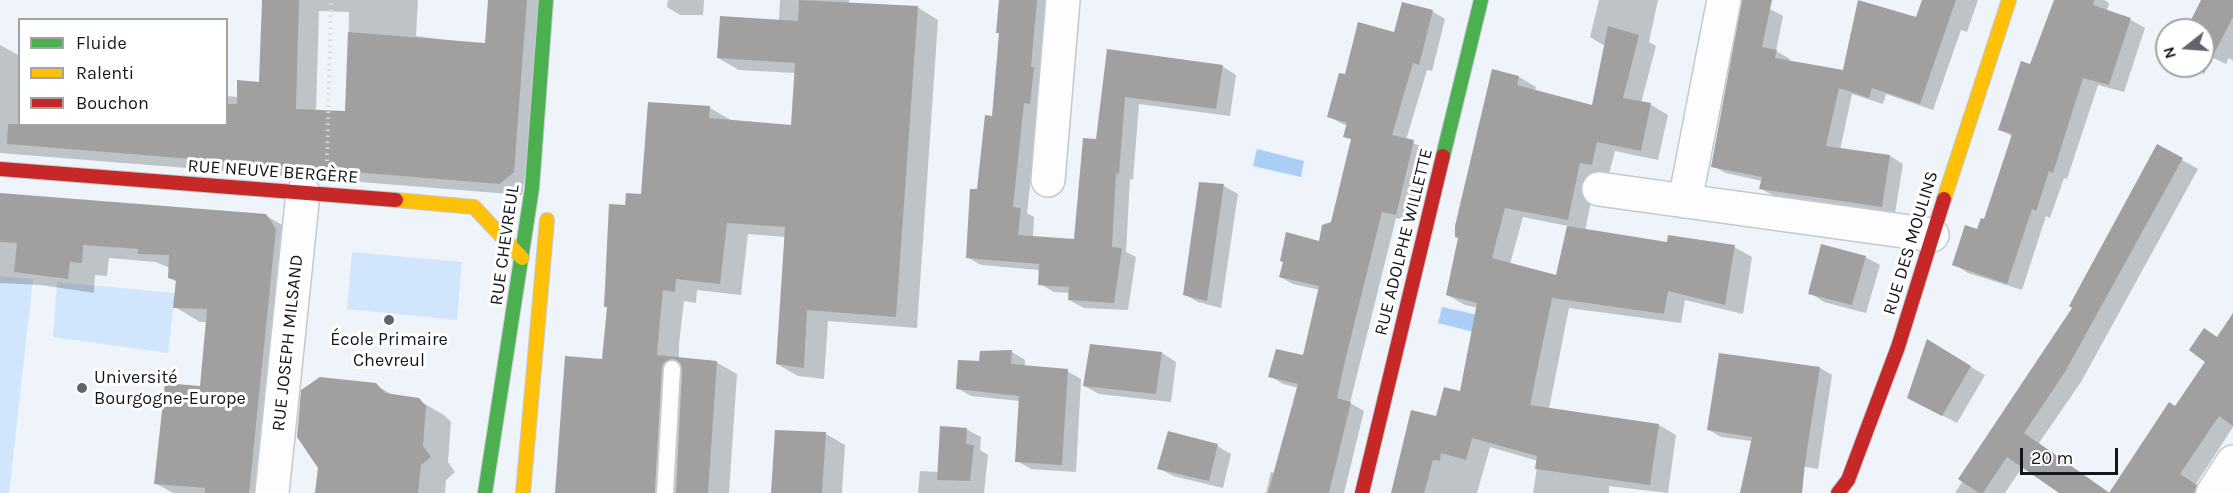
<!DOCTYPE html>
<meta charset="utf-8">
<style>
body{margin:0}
#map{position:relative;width:2233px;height:493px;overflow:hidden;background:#eef4fa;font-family:Karla,sans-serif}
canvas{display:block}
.legend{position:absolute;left:18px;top:18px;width:210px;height:108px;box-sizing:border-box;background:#fff;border:2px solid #a1a3a5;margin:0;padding:8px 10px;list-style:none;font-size:18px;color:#13181f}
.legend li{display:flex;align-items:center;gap:12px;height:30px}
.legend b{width:30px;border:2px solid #a1a3a5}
.north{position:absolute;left:2155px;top:18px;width:60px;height:60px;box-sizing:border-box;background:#fff;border:2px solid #a1a3a5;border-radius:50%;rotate:253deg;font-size:16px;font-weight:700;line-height:24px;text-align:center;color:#13181f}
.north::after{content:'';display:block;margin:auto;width:21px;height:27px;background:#60656c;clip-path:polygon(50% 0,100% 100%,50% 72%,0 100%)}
.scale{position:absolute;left:2020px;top:448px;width:98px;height:27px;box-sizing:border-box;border:3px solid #13181f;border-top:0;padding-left:8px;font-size:18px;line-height:21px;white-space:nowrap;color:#13181f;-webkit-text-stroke:4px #fff;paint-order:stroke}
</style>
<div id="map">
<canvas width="2233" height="493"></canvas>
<ul class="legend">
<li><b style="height:8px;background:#4caf50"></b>Fluide</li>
<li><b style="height:8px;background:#ffc107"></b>Ralenti</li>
<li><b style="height:8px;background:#c62828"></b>Bouchon</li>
</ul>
<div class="north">N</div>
<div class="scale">20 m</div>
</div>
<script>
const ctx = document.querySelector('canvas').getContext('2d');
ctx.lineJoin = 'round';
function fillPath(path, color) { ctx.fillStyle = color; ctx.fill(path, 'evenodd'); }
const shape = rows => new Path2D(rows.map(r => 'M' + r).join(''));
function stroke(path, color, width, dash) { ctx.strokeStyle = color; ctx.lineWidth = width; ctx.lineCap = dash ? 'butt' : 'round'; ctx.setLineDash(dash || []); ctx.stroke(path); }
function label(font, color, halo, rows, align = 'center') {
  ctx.font = font + ' Karla,sans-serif'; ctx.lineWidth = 6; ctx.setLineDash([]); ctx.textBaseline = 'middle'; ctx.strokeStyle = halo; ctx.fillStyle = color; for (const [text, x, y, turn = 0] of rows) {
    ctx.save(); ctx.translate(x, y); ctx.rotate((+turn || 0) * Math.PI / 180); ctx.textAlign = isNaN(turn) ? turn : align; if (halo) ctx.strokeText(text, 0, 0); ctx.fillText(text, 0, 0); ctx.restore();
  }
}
fillPath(shape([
 [352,252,462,262,457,320,347,309],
 [0,276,33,279,9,493,0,493],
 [57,282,175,293,168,353,53,337]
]), '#d1e6fc');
fillPath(shape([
 [1257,149,1304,161,1301,177,1253,166],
 [1442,307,1478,315,1474,332,1438,323]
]), '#aacff6');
fillPath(shape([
 [263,0,418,0,416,36,486,45,489,0,552,0,522,195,0,153,0,45,20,56,20,124,226,124,226,96,239,97,260,83],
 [319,11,349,12,348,88,346,113,316,111],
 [668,0,704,0,703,15,680,15,667,7],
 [780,0,849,0,849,4,917,7,938,20,917,328,828,321,824,379,798,376,777,364,786,237,748,234,741,295,697,290,696,303,684,301,679,344,679,359,716,362,737,374,729,493,557,493,603,361,626,206,643,196,710,108,731,120,793,126,796,73,739,70,718,58,779,21],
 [1000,0,1051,0,1027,213,1034,217,1033,237,1075,240,1097,140,1108,50,1222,66,1236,75,1230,116,1139,104,1133,180,1130,179,1126,252,1136,257,1128,310,1084,308,1069,300,1070,293,1054,292,1040,284,1040,270,981,265,967,257,993,118,1001,34,997,32],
 [1599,0,1658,0,1649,42,1656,46,1641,103,1651,105,1668,115,1658,160,1615,151,1609,174,1597,172,1585,231,1668,244,1734,247,1752,257,1743,314,1685,300,1681,323,1569,308,1549,409,1659,425,1676,435,1668,493,1609,486,1609,493,1533,493,1538,461,1490,447,1477,493,1392,493,1438,418,1461,393,1478,308,1465,305,1447,295,1493,71,1519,77,1536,87,1535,91,1593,107,1605,46,1590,37],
 [1523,217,1568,226,1558,276,1510,264],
 [1923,0,1978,0,1967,32,1961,30,1933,110,1886,94,1883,104,1852,94,1840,150,1890,156,1903,164,1895,213,1774,196,1761,189,1762,181,1726,173,1712,166,1770,9,1783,16,1776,51,1790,59,1789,62,1842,72,1917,19],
 [2055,0,2104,0,2109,3,2107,11,2131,20,2145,28,2124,92,2098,85,2067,179,2064,178,2050,218,2046,216,2022,290,1968,273,1954,264,1985,221,2013,137,2000,129,2031,66],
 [2203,0,2233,0,2233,61,2229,58,2226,64,2203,53,2203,30,2188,30],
 [1432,11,1445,19,1432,71,1427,70,1406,140,1427,149,1409,221,1396,218,1350,403,1364,411,1344,493,1266,493,1271,472,1275,473,1299,388,1283,384,1270,376,1304,357,1320,290,1293,284,1280,277,1320,243,1332,223,1352,140,1345,136,1347,126,1329,117,1346,76,1396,34],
 [2157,146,2198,169,2081,382,2039,443,2110,493,2062,493,2023,466,2005,493,1955,493,2074,308],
 [1224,186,1238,194,1221,308,1198,302,1184,294],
 [0,195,265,215,291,230,276,493,173,493,155,483,201,387,207,322,200,322,175,307,177,282,169,278,170,268,156,262,109,258,107,276,95,275,94,293,41,285,0,283],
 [1865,257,1880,265,1866,313,1824,302,1810,293],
 [2233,315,2233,427,2196,484,2205,490,2203,493,2111,493,2176,408,2207,361,2218,338],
 [1928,342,1985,375,1957,423,1924,406],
 [1012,352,1025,360,1025,367,1067,371,1081,379,1076,472,1031,469,1017,461,1020,401,971,396,957,388,980,363],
 [1162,353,1176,362,1171,402,1099,394,1084,386],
 [1820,368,1832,375,1818,469,1800,466,1752,441,1721,437,1709,430],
 [376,385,396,397,418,400,444,415,451,422,448,462,455,472,446,480,445,493,316,493],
 [966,429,981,437,980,450,988,455,984,493,918,493,920,471,939,472],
 [826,434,845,445,842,493,773,493],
 [1217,446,1231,454,1223,488,1173,476,1159,468]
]), '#0003');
fillPath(shape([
 [262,0,299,0,296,109,345,111,348,32,485,43,488,0,527,0,514,172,500,184,7,144,8,124,226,124,226,104,237,104,237,80,259,82],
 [799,0,918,6,896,317,807,310,804,368,776,364,785,227,727,223,720,284,676,279,675,292,663,290,659,331,657,355,717,361,708,493,676,493,682,370,678,361,672,359,664,363,662,368,655,493,555,493,565,356,602,359,607,307,604,307,609,204,625,205,626,193,641,194,648,102,710,106,709,118,791,125,795,63,717,58,720,16,798,21],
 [999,0,1037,0,1031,67,1034,67,1030,104,1024,103,1013,207,1021,208,1018,235,1074,239,1083,138,1096,139,1107,49,1223,65,1216,109,1125,97,1119,174,1116,173,1112,247,1122,248,1114,303,1068,300,1069,287,1038,285,1039,264,966,258,970,189,977,189,985,115,992,116,999,33,996,33],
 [1742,0,1772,0,1762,47,1777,50,1775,58,1843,70,1826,146,1890,155,1882,207,1759,189,1762,177,1711,167],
 [1858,0,1916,17,1922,0,1956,0,1920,104,1872,88,1869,98,1839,88],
 [2054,0,2094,0,2093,5,2131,18,2109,85,2083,78,2053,173,2049,171,2036,211,2032,209,2007,284,1952,265,1965,225,1977,229,1981,218,1984,219,2012,134,1998,130,2021,61,2030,64],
 [2201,0,2233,0,2233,17,2203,75,2203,30,2186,30],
 [1402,2,1433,10,1419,65,1413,63,1392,135,1414,140,1396,215,1382,212,1345,361,1337,398,1351,402,1329,493,1268,493,1298,384,1268,377,1276,349,1303,355,1319,286,1279,277,1283,262,1280,261,1286,232,1319,241,1322,225,1331,222,1351,139,1343,137,1347,123,1327,117,1339,73,1345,74,1358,22,1394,32],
 [1608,26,1639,35,1623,98,1651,103,1641,151,1597,142,1592,165,1580,163,1568,220,1505,208,1492,258,1556,275,1567,226,1667,242,1668,235,1735,245,1725,305,1668,291,1664,314,1552,298,1530,405,1659,424,1650,485,1535,469,1537,456,1472,438,1466,460,1441,453,1440,461,1433,460,1424,493,1391,493,1411,410,1436,416,1444,387,1460,391,1477,303,1446,295,1458,238,1455,237,1455,226,1492,69,1519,76,1517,85,1592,105],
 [2157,144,2183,158,2065,372,2024,433,2109,493,2169,402,2175,406,2205,362,2189,350,2204,328,2217,337,2233,313,2233,426,2219,416,2180,474,2197,485,2194,493,2059,493,2007,457,1983,493,1979,493,1958,479,2072,308,2069,306],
 [1199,182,1224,184,1207,301,1183,295],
 [0,193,266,214,276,229,249,493,205,493,205,488,154,484,165,383,200,386,207,309,173,308,176,280,168,278,169,255,138,254,138,249,83,245,82,263,70,262,68,279,14,272,17,243,0,242],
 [1821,244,1866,256,1852,305,1808,294],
 [1927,339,1971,366,1942,416,1907,398],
 [1090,344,1162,352,1156,394,1083,386],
 [1012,350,1011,364,1068,369,1062,465,1015,462,1019,396,956,389,958,360,979,361,980,351],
 [1719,353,1820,367,1805,463,1802,493,1740,493,1752,437,1707,430],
 [320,377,376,383,385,393,419,398,426,406,423,446,431,457,421,465,418,493,315,493,318,468,297,437,301,390],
 [940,426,967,428,966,444,974,445,970,481,937,480],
 [775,430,826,432,822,493,771,493],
 [1168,431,1218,444,1209,481,1157,469]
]), '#a1a0a1');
const lane = shape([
 [665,493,672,369]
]);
const street = shape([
 [1048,180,1063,0],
 [1599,189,1932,235],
 [1685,201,1724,0],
 [272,493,303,193],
 [2213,493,2233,462]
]);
const fast = shape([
 [1443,156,1481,0],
 [485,493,532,188,546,0]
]);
const slow = shape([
 [1944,199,2009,0],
 [396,200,474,207,522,258],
 [523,493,547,220]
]);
const jam = shape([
 [0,169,396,200],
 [1362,493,1443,156],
 [1838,493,1848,480,1898,347,1944,199]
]);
stroke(lane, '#c3c9cf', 20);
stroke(street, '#c3c9cf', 36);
stroke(fast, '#c3c9cf', 16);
stroke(slow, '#c3c9cf', 16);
stroke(jam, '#c3c9cf', 16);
stroke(shape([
 [327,161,331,0]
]), '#d7dadb', 4, [1.5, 4.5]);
stroke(lane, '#fcfdfe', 16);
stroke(street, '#fcfdfe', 33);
stroke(fast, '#4caf50', 14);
stroke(slow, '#ffc107', 14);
stroke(jam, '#c62828', 14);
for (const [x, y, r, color] of [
 [389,320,6,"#60656c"],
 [82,388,6,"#60656c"]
]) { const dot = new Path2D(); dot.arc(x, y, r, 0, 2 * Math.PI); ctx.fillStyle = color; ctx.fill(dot); stroke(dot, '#fff', 2); }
label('18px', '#13181f', '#fff', [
 ["RUE NEUVE BERGÈRE",273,172,4],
 ["RUE ADOLPHE WILLETTE",1404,242,-76],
 ["RUE DES MOULINS",1911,243,-73],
 ["RUE CHEVREUL",505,245,-82],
 ["RUE JOSEPH MILSAND",288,343,-84]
]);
label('18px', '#13181f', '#fff', [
 ["École Primaire",389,340],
 ["Chevreul",389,361],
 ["Université",94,378,"left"],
 ["Bourgogne-Europe",94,399,"left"]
]);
</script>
